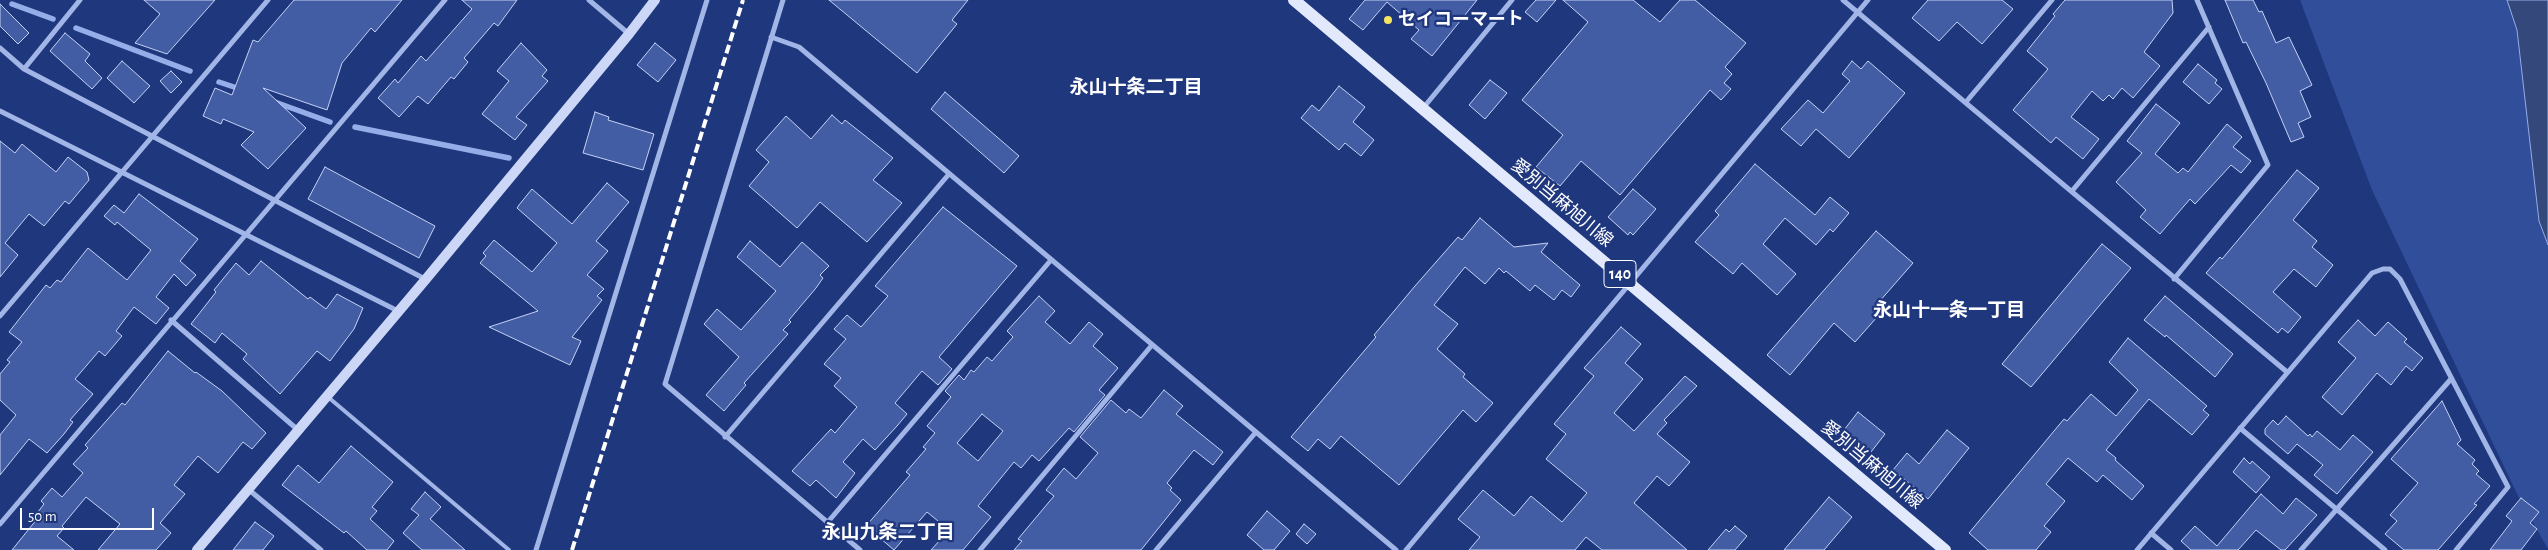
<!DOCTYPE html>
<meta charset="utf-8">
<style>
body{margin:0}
#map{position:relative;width:2548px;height:550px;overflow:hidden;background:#1f377d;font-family:"Alegreya Sans",sans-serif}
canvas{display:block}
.scale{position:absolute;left:20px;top:508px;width:134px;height:22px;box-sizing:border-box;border:2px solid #fff;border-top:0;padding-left:6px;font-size:15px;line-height:18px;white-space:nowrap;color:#fff;-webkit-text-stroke:4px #1f377d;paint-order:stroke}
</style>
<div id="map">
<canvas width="2548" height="550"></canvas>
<div class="scale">50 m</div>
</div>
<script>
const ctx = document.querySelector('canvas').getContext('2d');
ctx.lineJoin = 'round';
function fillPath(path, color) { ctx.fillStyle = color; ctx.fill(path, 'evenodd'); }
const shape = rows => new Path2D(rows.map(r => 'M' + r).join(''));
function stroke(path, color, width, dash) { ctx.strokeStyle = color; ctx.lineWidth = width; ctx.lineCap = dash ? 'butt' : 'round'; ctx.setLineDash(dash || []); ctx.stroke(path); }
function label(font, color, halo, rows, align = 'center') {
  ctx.font = font + ' "Alegreya Sans","Noto Sans JP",sans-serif'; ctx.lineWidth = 4.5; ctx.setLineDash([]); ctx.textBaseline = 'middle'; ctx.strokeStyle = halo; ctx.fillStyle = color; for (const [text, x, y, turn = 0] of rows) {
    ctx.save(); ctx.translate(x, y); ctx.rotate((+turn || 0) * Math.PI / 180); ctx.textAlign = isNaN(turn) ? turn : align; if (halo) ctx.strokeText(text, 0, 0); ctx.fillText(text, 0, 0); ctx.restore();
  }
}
fillPath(shape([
 [2300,0,2507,0,2517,30,2539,221,2548,245,2548,549,2520,500,2372,190]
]), '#314e9b');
const water = shape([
 [2507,0,2548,0,2548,245,2539,221,2517,30,2507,0]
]);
fillPath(water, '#35487c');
stroke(water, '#95ade9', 1);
stroke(shape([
 [12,4,53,19],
 [76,28,190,71],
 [219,82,240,89],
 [272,101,330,122],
 [355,127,509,158]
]), '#95ade9', 5.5);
const building = shape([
 [144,0,215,0,167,54,135,43,160,14,144,0],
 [294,0,402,0,375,32,371,28,342,63,327,110,263,88,306,128,268,169,241,145,254,132,223,119,221,124,203,116,215,88,232,95,253,40,258,42,294,0],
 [462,0,517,0,498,26,494,23,464,58,468,62,454,79,451,77,428,104,418,96,399,117,378,98,395,79,398,83,421,56,426,61,472,9,462,0],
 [829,0,968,0,952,20,957,24,917,73,829,0],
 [1365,0,1477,0,1432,56,1411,39,1419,30,1387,2,1363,30,1349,19,1365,0],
 [1536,0,1556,0,1537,22,1525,12,1536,0],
 [1563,0,1633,0,1660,22,1680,0,1695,0,1746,43,1725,67,1732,74,1724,83,1731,89,1721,100,1710,90,1620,195,1581,161,1560,186,1536,167,1563,135,1522,100,1588,22,1563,0],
 [1928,0,2002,0,2013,9,1982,44,1957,22,1939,41,1912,18,1928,0],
 [2065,0,2172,0,2173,13,2144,52,2160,66,2133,98,2122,88,2113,99,2109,95,2103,101,2092,91,2071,117,2099,139,2083,159,2056,137,2051,143,2013,110,2048,69,2027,51,2055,16,2053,14,2065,0],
 [2225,0,2253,0,2259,12,2262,11,2276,43,2289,37,2312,85,2300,91,2311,117,2298,123,2304,137,2291,142,2266,83,2246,42,2243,43,2225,0],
 [0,4,29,33,18,44,0,26,0,4],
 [65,33,90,54,85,61,102,78,92,89,50,51,65,33],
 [521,43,547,70,542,76,548,81,516,117,527,125,515,140,482,114,509,81,497,71,521,43],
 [655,43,676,60,658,82,637,65,655,43],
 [122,61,150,86,134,103,107,78,122,61],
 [1852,61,1861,69,1868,61,1905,93,1849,158,1816,129,1801,146,1781,129,1808,100,1823,113,1850,81,1842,74,1852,61],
 [2198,64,2217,80,2215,83,2222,89,2209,104,2183,82,2198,64],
 [171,71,182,82,171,93,160,81,171,71],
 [1490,80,1507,93,1485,119,1469,105,1490,80],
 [1339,86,1365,107,1353,122,1374,140,1361,156,1345,143,1339,150,1301,118,1312,105,1319,111,1339,86],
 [945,92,1019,156,1004,173,931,109,945,92],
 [2156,104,2180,123,2155,154,2178,173,2183,168,2188,172,2227,124,2242,137,2233,147,2251,161,2241,173,2231,165,2195,204,2190,199,2160,234,2140,217,2146,210,2116,182,2142,153,2127,141,2156,104],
 [595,112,609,117,608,120,654,134,643,170,583,153,595,112],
 [832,115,842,124,845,120,893,158,873,180,902,203,867,242,820,202,797,228,749,186,769,162,756,150,786,116,811,139,832,115],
 [0,141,15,153,22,144,56,172,68,157,87,172,89,180,69,204,65,201,44,226,29,214,5,243,18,255,0,277,0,141],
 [1755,164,1815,215,1830,197,1849,213,1833,232,1830,229,1816,245,1785,218,1763,244,1796,274,1777,295,1742,263,1733,274,1695,242,1719,215,1715,211,1755,164],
 [325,167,435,226,419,258,308,199,325,167],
 [2297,170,2319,188,2293,220,2317,241,2312,247,2333,265,2316,287,2294,269,2273,292,2301,317,2288,333,2282,328,2278,333,2206,273,2220,257,2222,259,2297,170],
 [607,183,629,202,596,241,608,251,587,275,604,289,597,296,602,300,572,337,581,341,570,365,489,327,538,311,480,263,486,256,483,253,494,240,532,272,557,243,517,208,519,205,532,189,572,224,607,183],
 [1633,189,1656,209,1633,235,1630,232,1628,235,1608,217,1633,189],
 [139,194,198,239,180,261,196,275,186,286,174,274,156,297,169,308,156,324,134,307,116,331,122,336,105,356,99,351,75,379,93,394,70,420,73,422,64,434,47,453,29,439,0,475,0,435,16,415,0,400,0,374,10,362,7,360,22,342,9,332,46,285,50,288,57,280,61,282,88,248,127,280,151,250,117,222,115,225,104,216,114,205,124,213,139,194],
 [943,207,1017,266,939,357,952,369,938,385,922,371,895,403,907,414,897,426,875,450,863,439,843,462,855,473,836,498,816,480,810,486,792,471,831,429,835,433,857,407,834,386,841,378,824,364,846,339,834,329,847,315,861,327,888,296,875,286,943,207],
 [1480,218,1514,247,1548,243,1541,252,1580,285,1571,297,1562,290,1554,300,1535,285,1530,291,1506,271,1504,273,1499,268,1485,284,1465,267,1434,305,1458,324,1437,349,1465,374,1463,377,1493,403,1476,422,1463,410,1399,485,1341,436,1330,449,1318,439,1308,451,1291,437,1376,337,1374,335,1415,286,1458,237,1462,240,1480,218],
 [1876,231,1913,263,1872,310,1878,316,1855,342,1834,323,1790,375,1767,355,1876,231],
 [750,241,780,267,802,242,829,266,820,275,823,278,816,288,789,320,791,322,783,330,788,334,744,383,746,385,724,411,706,395,739,357,704,324,717,309,741,330,776,291,737,257,750,241],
 [2102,244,2131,268,2031,387,2002,364,2102,244],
 [261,261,308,299,310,297,326,309,337,294,363,308,354,329,330,361,317,351,280,394,243,359,247,354,222,333,215,343,191,324,216,292,214,290,236,263,249,275,261,261],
 [1039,296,1055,311,1045,322,1070,344,1089,322,1103,334,1093,346,1118,368,1099,390,1105,395,1074,432,1069,428,1039,461,1032,455,1021,468,1014,462,978,506,991,517,963,550,931,550,949,530,927,512,894,550,866,526,910,475,906,472,926,449,923,447,935,433,927,426,951,397,945,391,959,375,964,380,971,370,974,372,987,357,992,361,1013,337,1007,331,1039,296],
 [982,414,1003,431,978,461,957,443,982,414],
 [2165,296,2233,354,2215,377,2166,335,2165,337,2144,320,2165,296],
 [2358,320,2375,336,2388,322,2407,339,2404,342,2423,358,2412,371,2406,366,2391,385,2377,373,2342,415,2322,397,2356,358,2338,342,2358,320],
 [1621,327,1641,344,1625,363,1643,379,1614,413,1634,431,1685,376,1697,386,1664,420,1667,423,1657,434,1690,462,1669,486,1657,476,1634,503,1687,550,1602,550,1586,537,1575,550,1469,550,1480,537,1458,519,1483,490,1514,516,1531,496,1562,522,1587,493,1546,459,1566,434,1554,424,1594,376,1584,368,1621,327],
 [2128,338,2207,406,2203,410,2209,415,2192,435,2149,399,2106,450,2116,458,2115,460,2144,486,2132,500,2103,475,2097,482,2068,458,2046,484,2065,501,2044,526,2051,532,2036,550,1988,550,1969,533,2064,419,2067,421,2091,394,2116,416,2138,390,2109,362,2128,338],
 [168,351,195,373,196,372,222,391,266,433,252,449,243,442,218,473,198,456,174,485,185,494,160,523,171,533,156,550,98,550,120,524,86,497,62,526,64,528,57,536,74,550,12,550,37,519,34,517,44,504,41,501,52,488,62,497,83,473,73,464,88,448,85,445,122,403,125,405,168,351],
 [1164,390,1183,406,1176,414,1223,452,1213,465,1194,450,1167,483,1172,488,1170,490,1181,500,1141,550,1014,550,1022,541,1018,539,1054,496,1046,490,1064,468,1076,479,1098,453,1080,437,1111,400,1126,413,1129,409,1141,418,1164,390],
 [2442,401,2461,440,2457,444,2475,460,2472,464,2479,471,2476,474,2490,486,2474,504,2477,505,2438,550,2404,550,2385,534,2397,521,2390,515,2418,483,2391,459,2442,401],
 [1858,412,1885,434,1871,452,1844,430,1858,412],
 [2286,416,2308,436,2310,434,2312,437,2317,431,2340,450,2353,435,2373,452,2337,494,2314,475,2323,465,2297,444,2288,454,2265,434,2265,429,2273,420,2278,425,2286,416],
 [1947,430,1969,448,1928,499,1893,470,1907,453,1919,464,1947,430],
 [351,446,393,482,372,507,377,511,370,519,394,541,387,550,367,550,346,531,344,533,282,485,298,465,319,483,351,446],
 [2244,458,2250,464,2252,461,2270,477,2256,493,2233,472,2244,458],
 [425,492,441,507,430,519,465,550,422,550,403,533,419,515,411,509,425,492],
 [2261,494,2283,514,2296,498,2317,515,2285,550,2281,550,2256,530,2238,550,2191,550,2181,541,2195,526,2217,546,2261,494],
 [1829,497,1852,517,1824,550,1784,550,1829,497],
 [2521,498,2539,512,2530,523,2537,529,2521,550,2490,550,2512,521,2506,516,2521,498],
 [1267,511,1290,531,1274,550,1264,550,1247,535,1267,511],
 [255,522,274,536,263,550,233,550,255,522],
 [1304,524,1316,534,1307,544,1296,534,1304,524],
 [1735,526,1747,536,1735,550,1708,550,1726,529,1729,532,1735,526]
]);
fillPath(building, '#435da4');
stroke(building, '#c5d2f6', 1);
stroke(shape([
 [328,397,509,550]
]), '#a1b5e7', 4);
stroke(shape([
 [589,0,629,34],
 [783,0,665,384,860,550],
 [1843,0,2287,372],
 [771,37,799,47,1396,550],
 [0,48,24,69,425,279],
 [24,69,80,0],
 [1966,102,2052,0],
 [1424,107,1512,0],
 [0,111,398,311],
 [2072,191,2209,27],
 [2174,279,2268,165,2197,0],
 [0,316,268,0],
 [171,320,298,430],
 [2240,428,2385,550],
 [725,437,949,174],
 [248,489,321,550],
 [827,523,1051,260],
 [0,524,445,0],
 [2151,533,2171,550],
 [536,550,707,0],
 [980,550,1152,345],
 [1156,550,1256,432],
 [1406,550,1868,0],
 [2137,550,2372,273,2383,269,2390,269,2400,279,2508,487,2456,550],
 [2301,550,2451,379]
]), '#a1b5e7', 5);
stroke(shape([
 [197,550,426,279,629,34,655,0]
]), '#ccd6f6', 10);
stroke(shape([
 [1294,0,1945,550]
]), '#e3e9fd', 12);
stroke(shape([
 [572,550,743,0]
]), '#fff', 4, [9, 4]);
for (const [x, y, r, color] of [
 [1388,20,5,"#f6e561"]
]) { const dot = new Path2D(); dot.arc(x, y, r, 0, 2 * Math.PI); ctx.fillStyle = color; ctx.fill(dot); stroke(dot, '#1f377d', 2); }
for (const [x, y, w] of [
 [1620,274,32]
]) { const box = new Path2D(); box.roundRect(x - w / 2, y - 13.5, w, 27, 4); ctx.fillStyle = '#1f377d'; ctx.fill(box); stroke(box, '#fff', 1); }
label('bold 16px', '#fff', null, [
 ["140",1620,274]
]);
label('bold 18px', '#fff', '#1f377d', [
 ["セイコーマート",1398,20]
], 'left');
label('18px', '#fff', '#1f377d', [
 ["愛別当麻旭川線",1562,203,40],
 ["愛別当麻旭川線",1872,465,40]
]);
label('bold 19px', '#fff', '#1f377d', [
 ["永山十条二丁目",1136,87],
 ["永山十一条一丁目",1949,310],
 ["永山九条二丁目",888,532]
]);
</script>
